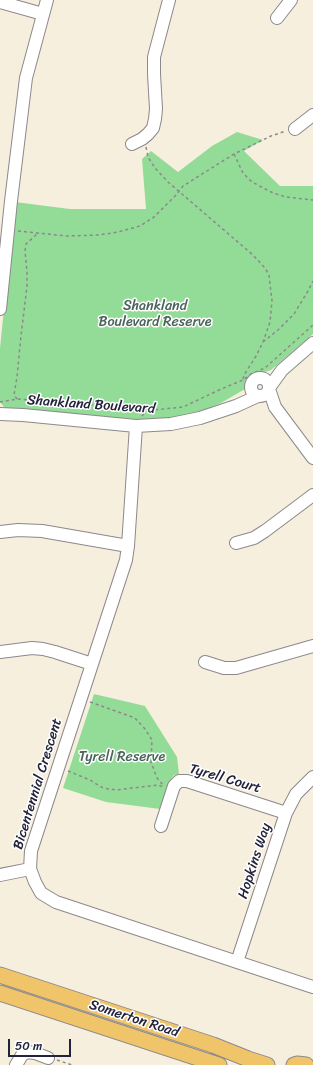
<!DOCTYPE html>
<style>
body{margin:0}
#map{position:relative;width:313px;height:1065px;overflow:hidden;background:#f7efde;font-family:Sriracha,sans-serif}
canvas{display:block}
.scale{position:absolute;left:8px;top:1039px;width:63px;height:18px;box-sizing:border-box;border:2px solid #22223b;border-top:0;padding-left:5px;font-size:12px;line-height:14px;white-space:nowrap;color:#22223b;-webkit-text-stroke:3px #fff;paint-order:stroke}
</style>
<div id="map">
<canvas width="313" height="1065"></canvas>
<div class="scale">50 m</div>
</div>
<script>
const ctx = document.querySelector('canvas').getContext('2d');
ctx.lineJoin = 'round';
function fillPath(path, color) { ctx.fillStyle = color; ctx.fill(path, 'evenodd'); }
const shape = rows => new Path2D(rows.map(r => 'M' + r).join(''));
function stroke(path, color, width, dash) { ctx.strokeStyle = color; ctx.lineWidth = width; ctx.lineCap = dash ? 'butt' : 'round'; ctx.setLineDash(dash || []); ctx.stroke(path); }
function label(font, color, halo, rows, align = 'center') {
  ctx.font = font + ' Sriracha,sans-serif'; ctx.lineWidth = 3; ctx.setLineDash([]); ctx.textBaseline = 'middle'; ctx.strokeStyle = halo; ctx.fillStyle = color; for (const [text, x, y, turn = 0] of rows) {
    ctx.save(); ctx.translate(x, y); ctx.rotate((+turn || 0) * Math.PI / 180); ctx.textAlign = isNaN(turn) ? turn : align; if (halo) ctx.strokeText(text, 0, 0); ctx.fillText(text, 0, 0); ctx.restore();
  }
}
fillPath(shape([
 [237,132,263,140,244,151,280,186,313,186,313,334,271,370,253,376,245,389,221,403,196,414,170,419,145,420,10,410,4,407,0,402,0,348,15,202,70,209,146,209,142,159,151,151,178,172,212,146],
 [94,694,145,706,177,757,179,774,174,775,171,779,160,809,106,802,63,788]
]), '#93dc97');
const minor = shape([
 [0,2,43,14],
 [277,18,291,0],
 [295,129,313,115],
 [132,144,142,139,148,134,153,128,155,119,156,109,154,74,154,57,169,0],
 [0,309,11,201,26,78,47,0],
 '251 387a9 9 0 1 1 18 0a9 9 0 1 1-18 0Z',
 [269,388,282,370,313,343],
 [269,389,275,407,313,458],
 [0,414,23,415,136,426,171,424,200,418,236,406,258,396],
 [136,426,128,546,126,560,31,851,30,869,35,882,41,893,56,902,313,987],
 [0,532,18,530,42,531,128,546],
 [236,543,254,538,265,531,313,495],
 [0,652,32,648,43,649,55,652,92,664],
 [205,662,224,668,236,668,313,646],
 [161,826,174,786,179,781,187,781,286,813],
 [0,875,30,869],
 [237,962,286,813,296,794,313,777],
 [16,1065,22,1055,27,1052,35,1053,48,1058]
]);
const major = shape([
 [0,975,213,1045,248,1059,267,1065],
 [0,993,219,1065],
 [294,1065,297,1064,306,1065]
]);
stroke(minor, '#8c888c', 14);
stroke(major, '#8c888c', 17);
stroke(shape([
 [146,147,148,157,155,168,168,182,253,255,265,268,269,275,272,301,270,322,263,342,256,356,244,375,243,380],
 [234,154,243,173,252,182,273,193,286,197,313,200],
 [18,231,67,236,99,235,118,232,140,226,154,217,176,195,183,186,234,154,271,136,286,131],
 [263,342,278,330,294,314,308,291,313,281],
 [17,399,14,395,17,377,21,336,27,286,27,272,25,251,26,244,38,233],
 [0,402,17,399,153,410,183,407,219,390,243,380,251,374,265,368,313,325],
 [142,416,147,410],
 [90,702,135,718,145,729,152,740,151,762,157,778,163,785],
 [68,771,90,780,103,788,116,790,158,785,163,787],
 [57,1060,72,1065]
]), '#8c888c', 1.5, [3, 3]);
stroke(minor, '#fff', 12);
stroke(major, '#f0c469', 15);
label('14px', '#4a635b', '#fff', [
 ["Shankland",155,306],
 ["Boulevard Reserve",155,322],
 ["Tyrell Reserve",122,757]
]);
label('14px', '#22223b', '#fff', [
 ["Shankland Boulevard",91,405,4],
 ["Tyrell Court",225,779,16],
 ["Bicentennial Crescent",38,784,-73],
 ["Hopkins Way",255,861,-72],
 ["Somerton Road",134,1019,18]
]);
</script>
